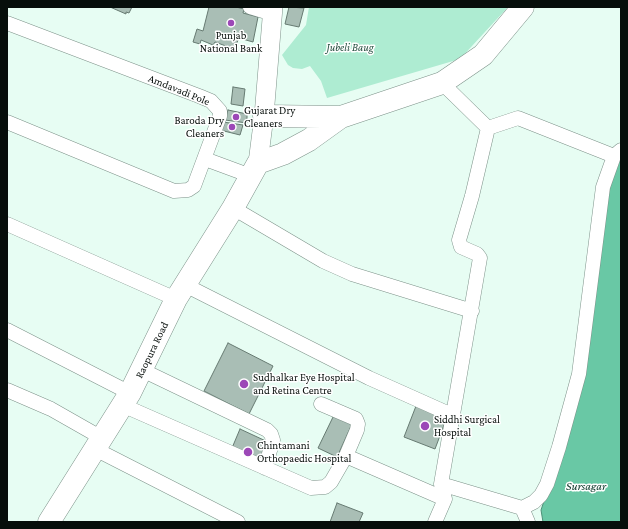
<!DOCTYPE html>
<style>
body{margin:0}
#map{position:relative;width:628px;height:529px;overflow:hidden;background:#e7fdf3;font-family:"Crimson Pro",serif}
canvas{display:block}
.frame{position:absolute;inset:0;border:8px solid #070e0b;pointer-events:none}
</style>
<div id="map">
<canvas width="628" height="529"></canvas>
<div class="frame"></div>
</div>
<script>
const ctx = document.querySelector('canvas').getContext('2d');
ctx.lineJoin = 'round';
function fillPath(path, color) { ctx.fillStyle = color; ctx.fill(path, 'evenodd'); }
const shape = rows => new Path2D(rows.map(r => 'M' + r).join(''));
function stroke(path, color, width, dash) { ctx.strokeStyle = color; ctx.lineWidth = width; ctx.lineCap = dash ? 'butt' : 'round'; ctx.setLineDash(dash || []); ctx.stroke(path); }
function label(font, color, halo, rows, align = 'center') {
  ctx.font = font + ' "Crimson Pro",serif'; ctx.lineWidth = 3; ctx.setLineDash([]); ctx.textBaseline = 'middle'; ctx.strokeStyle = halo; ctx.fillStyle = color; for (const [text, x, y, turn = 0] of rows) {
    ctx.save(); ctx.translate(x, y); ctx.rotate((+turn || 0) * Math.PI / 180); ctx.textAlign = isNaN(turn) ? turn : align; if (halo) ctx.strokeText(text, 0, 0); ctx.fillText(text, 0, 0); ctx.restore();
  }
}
fillPath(shape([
 [309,7,508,7,460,59,327,98,321,81,310,66,302,69,293,68,288,65,282,55,306,25]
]), '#aeecd2');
const water = shape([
 [621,154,621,522,543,522,541,510,557,463,605,187,621,154]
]);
fillPath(water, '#69c8a5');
stroke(water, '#4c9077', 1);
const building = shape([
 [110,7,132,7,129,13,126,12,126,14,110,7],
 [209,7,236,7,244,9,243,13,258,17,253,42,239,38,234,49,215,42,213,45,201,40,200,44,193,42,197,29,203,31,209,7],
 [289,7,304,8,299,27,285,24,289,7],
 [233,87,245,89,243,106,231,104,233,87],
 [228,110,247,114,247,123,225,120,228,110],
 [223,122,243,125,240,135,220,130,223,122],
 [228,343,273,366,249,414,204,391,228,343],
 [416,406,447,417,435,449,404,437,416,406],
 [334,415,352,424,337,457,318,448,334,415],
 [240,429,268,442,260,461,232,448,240,429],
 [337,503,363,513,359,522,330,522,337,503]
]);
fillPath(building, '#a9beb5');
stroke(building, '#667a71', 1);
const street = shape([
 [250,7,273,14],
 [7,23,199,96,211,101,220,111,220,116,194,186,188,190,174,191,7,122],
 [488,128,518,118,614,156],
 [205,159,251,176],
 [233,208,323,261,352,274,472,311],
 [7,224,176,299],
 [185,285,369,378,454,416],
 [7,330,130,393],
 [142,370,267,430,271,434,273,440,265,468],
 [7,390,51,409,102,438],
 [321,404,356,419,358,424,357,430,346,456],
 [122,405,311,488,325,487,331,482,346,456,445,499],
 [95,449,238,522],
 [441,484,522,508,528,522],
 [522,508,534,502,541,495,547,484,559,447,579,374,603,187,614,156,621,150],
 [435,522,445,499,441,484,480,258,477,254,461,247,459,240,472,196,488,128,442,83]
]);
const secondary = shape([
 [258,163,264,116,273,7]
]);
const primary = shape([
 [264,116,341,117,442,83,483,55,523,7],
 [49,522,130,393,176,299,233,208,258,163,283,154,309,140,341,117]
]);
stroke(street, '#7d9289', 15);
stroke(secondary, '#7d9289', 20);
stroke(primary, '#7d9289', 23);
stroke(street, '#fff', 14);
stroke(secondary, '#fff', 19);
stroke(primary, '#fff', 22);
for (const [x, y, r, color] of [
 [231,23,4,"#9c48b7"],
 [236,117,4,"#9c48b7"],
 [232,127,4,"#9c48b7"],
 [244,384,5,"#9c48b7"],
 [425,426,5,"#9c48b7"],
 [248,452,5,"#9c48b7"]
]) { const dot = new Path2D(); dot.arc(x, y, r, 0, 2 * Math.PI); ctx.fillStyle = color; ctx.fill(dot); stroke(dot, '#fff', 1.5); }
label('11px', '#070e0b', '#fff', [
 ["Punjab",231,36,"center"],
 ["National Bank",231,49,"center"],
 ["Gujarat Dry",244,111],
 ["Cleaners",244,124],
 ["Baroda Dry",224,121,"right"],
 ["Cleaners",224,134,"right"],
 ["Sudhalkar Eye Hospital",253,378],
 ["and Retina Centre",253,391],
 ["Siddhi Surgical",434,420],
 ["Hospital",434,433],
 ["Chintamani",257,446],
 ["Orthopaedic Hospital",257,459]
], 'left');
label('italic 11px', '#234c3d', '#fff', [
 ["Jubeli Baug",350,48]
]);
label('11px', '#070e0b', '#fff', [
 ["Amdavadi Pole",179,90,22],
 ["Raopura Road",152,350,-64]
]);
label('italic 12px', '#083526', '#fff', [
 ["Sursagar",586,486]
]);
</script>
